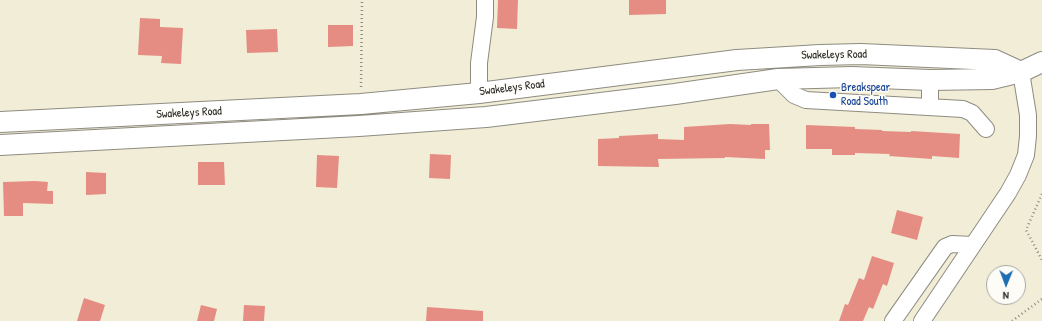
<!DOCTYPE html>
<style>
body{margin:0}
#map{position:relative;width:1042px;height:321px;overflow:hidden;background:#f1edd7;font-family:"Patrick Hand",sans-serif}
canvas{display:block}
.north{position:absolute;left:986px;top:265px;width:40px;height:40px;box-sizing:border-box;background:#fdfcf7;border:1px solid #a9a8a5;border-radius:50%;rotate:181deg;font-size:11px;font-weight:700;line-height:16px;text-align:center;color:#2b2b2b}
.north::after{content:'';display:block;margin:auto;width:14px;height:18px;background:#1f6fb2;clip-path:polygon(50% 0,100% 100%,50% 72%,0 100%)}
</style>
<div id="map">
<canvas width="1042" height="321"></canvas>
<div class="north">N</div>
</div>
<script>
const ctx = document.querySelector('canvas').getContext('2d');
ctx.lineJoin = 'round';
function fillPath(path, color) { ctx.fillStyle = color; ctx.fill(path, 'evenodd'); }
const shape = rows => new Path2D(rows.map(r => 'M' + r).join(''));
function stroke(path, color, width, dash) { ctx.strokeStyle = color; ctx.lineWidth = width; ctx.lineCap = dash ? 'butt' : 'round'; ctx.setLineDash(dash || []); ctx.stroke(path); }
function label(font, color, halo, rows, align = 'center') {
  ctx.font = font + ' "Patrick Hand",sans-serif'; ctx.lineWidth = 3; ctx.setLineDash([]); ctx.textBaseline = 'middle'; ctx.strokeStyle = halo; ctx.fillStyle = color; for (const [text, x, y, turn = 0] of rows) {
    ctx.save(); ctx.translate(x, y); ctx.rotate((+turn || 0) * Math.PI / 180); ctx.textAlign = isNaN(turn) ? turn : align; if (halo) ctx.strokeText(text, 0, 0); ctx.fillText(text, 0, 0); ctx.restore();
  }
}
fillPath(shape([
 [498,0,518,0,517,29,497,28],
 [629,0,666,0,666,14,629,15],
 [140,18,160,19,160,27,183,28,181,64,161,63,162,56,138,55],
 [328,25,353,25,353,46,328,47],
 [277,29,278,52,247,53,246,30],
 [730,124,751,125,751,124,769,124,770,150,765,150,765,159,725,157,725,158,658,159,659,167,598,166,598,139,619,138,619,136,658,134,658,139,684,140,684,127],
 [806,125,855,127,855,129,882,130,882,131,911,132,911,131,960,134,959,158,932,156,932,159,889,156,890,154,855,153,855,155,832,155,832,149,806,149],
 [430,154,451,155,450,179,429,178],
 [317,155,339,156,337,188,316,187],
 [198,162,224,162,225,185,198,185],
 [86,172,106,173,106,194,86,195],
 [35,181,48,182,47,191,53,191,53,204,23,203,23,216,4,216,3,182],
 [897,210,923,217,917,240,891,233],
 [872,256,894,263,887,286,883,284,873,309,869,307,863,321,839,321,845,304,848,305,859,278,864,280],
 [84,298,105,305,100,321,77,321],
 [201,305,217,309,214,321,197,321],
 [244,305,265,306,264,321,243,321],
 [427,307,483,311,483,321,426,321]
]), '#e58d83');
const minor = shape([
 [778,79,794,95,806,100,963,109,972,113,986,129],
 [479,93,479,63,485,17,485,0],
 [930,107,930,80],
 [893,321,945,247,952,244,973,245],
 [922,321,1008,193,1018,175,1026,155,1028,136,1028,115,1021,72]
]);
const major = shape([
 [0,122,361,104,479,93,737,60,820,55,861,54,995,60,1021,72],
 [0,145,359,126,486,117,675,94,778,79,852,77,930,80,992,79,1021,72,1042,62]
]);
stroke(minor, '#8e8c81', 18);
stroke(major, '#8e8c81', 22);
stroke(shape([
 [361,87,362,0],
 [1042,194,1026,230,1042,260],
 [1012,321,1042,299]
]), '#8e8c81', 2.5, [1, 3]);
stroke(minor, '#fff', 16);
stroke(major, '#fff', 20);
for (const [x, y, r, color] of [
 [833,95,4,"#1a4fb4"]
]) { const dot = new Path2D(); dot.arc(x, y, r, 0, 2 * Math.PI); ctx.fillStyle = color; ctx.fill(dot); stroke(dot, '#fdfcf7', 1.5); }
label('12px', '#2b2b2b', '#fdfcf7', [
 ["Swakeleys Road",834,55,-1],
 ["Swakeleys Road",512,88,-7],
 ["Swakeleys Road",189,113,-3]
]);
label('12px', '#164399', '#fdfcf7', [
 ["Breakspear",841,88],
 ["Road South",841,102]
], 'left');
</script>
